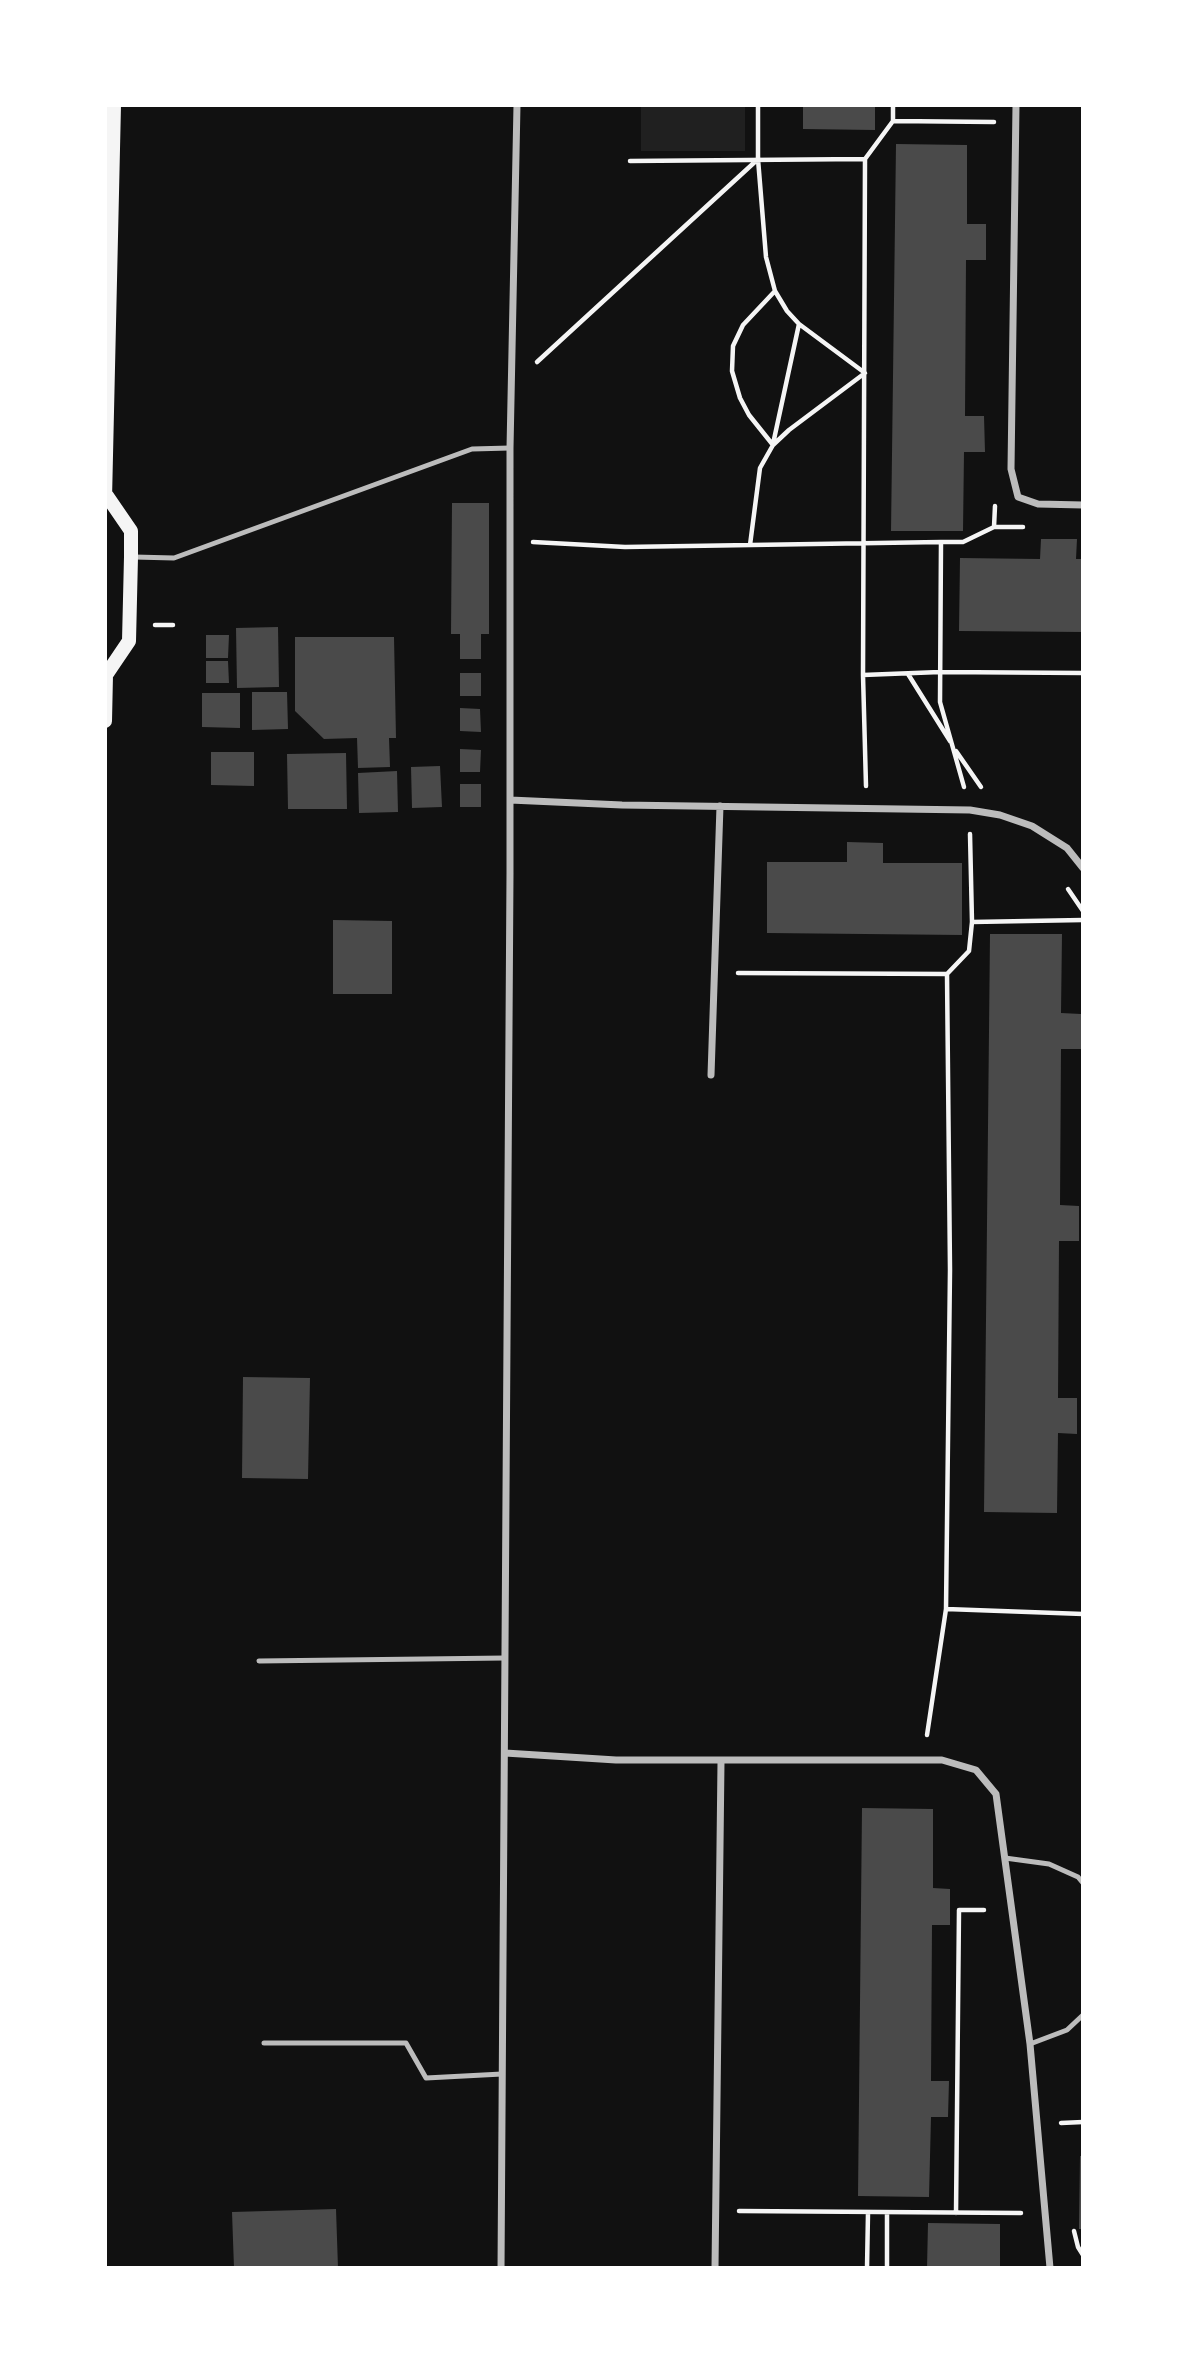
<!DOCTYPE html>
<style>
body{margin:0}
#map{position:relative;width:1188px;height:2373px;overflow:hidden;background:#111;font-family:"PT Sans Narrow",sans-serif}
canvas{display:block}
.frame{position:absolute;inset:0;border:107px solid #fff;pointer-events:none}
</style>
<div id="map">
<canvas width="1188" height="2373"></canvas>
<div class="frame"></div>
</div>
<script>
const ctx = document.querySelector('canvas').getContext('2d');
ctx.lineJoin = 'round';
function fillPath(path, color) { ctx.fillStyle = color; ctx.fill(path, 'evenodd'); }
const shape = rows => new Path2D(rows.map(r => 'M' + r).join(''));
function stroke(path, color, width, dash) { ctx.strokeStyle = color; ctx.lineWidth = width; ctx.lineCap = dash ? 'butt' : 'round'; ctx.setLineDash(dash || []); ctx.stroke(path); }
fillPath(shape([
 [641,105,745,105,745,151,641,151]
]), '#202020');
fillPath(shape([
 [803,105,875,105,875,130,803,129],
 [896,144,967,145,967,224,986,224,986,260,966,260,965,416,984,416,985,452,964,452,963,531,891,531],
 [452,503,489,503,489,634,481,634,481,659,460,659,460,634,451,634],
 [1041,539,1077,539,1076,559,1083,559,1083,632,959,631,960,558,1040,559],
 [278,627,279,687,237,688,236,628],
 [206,635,229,635,228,658,206,658],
 [295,637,394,637,396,738,389,738,390,767,358,768,357,738,324,739,295,711],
 [206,661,228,661,229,683,206,683],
 [460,673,481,673,481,696,460,696],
 [252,692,287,692,288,729,252,730],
 [202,693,240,693,240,728,202,727],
 [460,708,480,709,481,732,460,731],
 [460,749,481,750,480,772,460,772],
 [211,752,254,752,254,786,211,785],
 [346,753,347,809,288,809,287,754],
 [440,766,442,807,412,808,411,767],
 [397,771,398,812,359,813,358,773],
 [460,784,481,784,481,807,460,807],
 [847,842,883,843,883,863,962,863,962,935,767,933,767,862,847,862],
 [333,920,392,921,392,994,333,994],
 [990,934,1062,934,1061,1013,1081,1014,1081,1049,1061,1049,1060,1205,1079,1206,1079,1241,1059,1241,1058,1398,1077,1398,1077,1434,1058,1433,1057,1513,984,1512],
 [243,1377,310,1378,308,1479,242,1478],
 [862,1808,933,1809,933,1888,950,1889,950,1925,932,1925,931,2081,949,2081,948,2117,931,2117,929,2197,858,2196],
 [1080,2156,1083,2156,1083,2229,1079,2229],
 [336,2209,338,2268,234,2268,232,2212],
 [928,2223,1000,2224,1000,2268,927,2268]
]), '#4a4a4a');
stroke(shape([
 [893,121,994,122],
 [865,159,863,675,866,786],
 [630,161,865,159,893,121,893,105],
 [537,362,757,160],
 [773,444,799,324],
 [773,445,749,415,740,398,732,371,733,346,743,325,775,291],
 [994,527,995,506],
 [533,542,625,547,941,542],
 [750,545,760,468,773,445,789,430,865,373,799,324,787,311,775,291,766,257,758,159,758,105],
 [155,625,173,625],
 [908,674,950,741],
 [863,675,940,672,1083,673],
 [956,751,981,787],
 [964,787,940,702,941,542,963,542,994,527,1023,527],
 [1068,889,1083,911],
 [972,922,1083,920],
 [738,973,947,974,950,1270,946,1609,927,1735],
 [947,974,969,951,972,922,970,834],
 [946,1609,1083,1614],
 [1061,2123,1083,2122],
 [739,2211,1021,2213],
 [956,2213,959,1910,984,1910],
 [1074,2231,1078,2247,1083,2255],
 [867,2268,868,2213],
 [887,2268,887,2213]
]), '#f5f5f5', 4.5);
stroke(shape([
 [134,557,174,558,472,449,510,448],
 [259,1661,505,1658],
 [1005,1858,1049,1864,1078,1877,1083,1883],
 [264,2043,406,2043,426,2078,502,2074],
 [1030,2044,1067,2030,1083,2015]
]), '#bcbcbc', 5);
stroke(shape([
 [1016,105,1011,469,1018,497,1038,504,1083,505],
 [510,800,622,805,970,810,1000,815,1032,826,1067,848,1083,868],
 [711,1075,720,806],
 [505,1753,616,1760,942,1760,976,1770,996,1794,1030,2044,1050,2268],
 [501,2268,510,873,510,448,517,105],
 [715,2268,721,1762]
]), '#bcbcbc', 7);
stroke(shape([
 [105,499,114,105],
 [105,721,106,675,129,641,131,557,131,531,107,496]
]), '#f5f5f5', 14);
</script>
